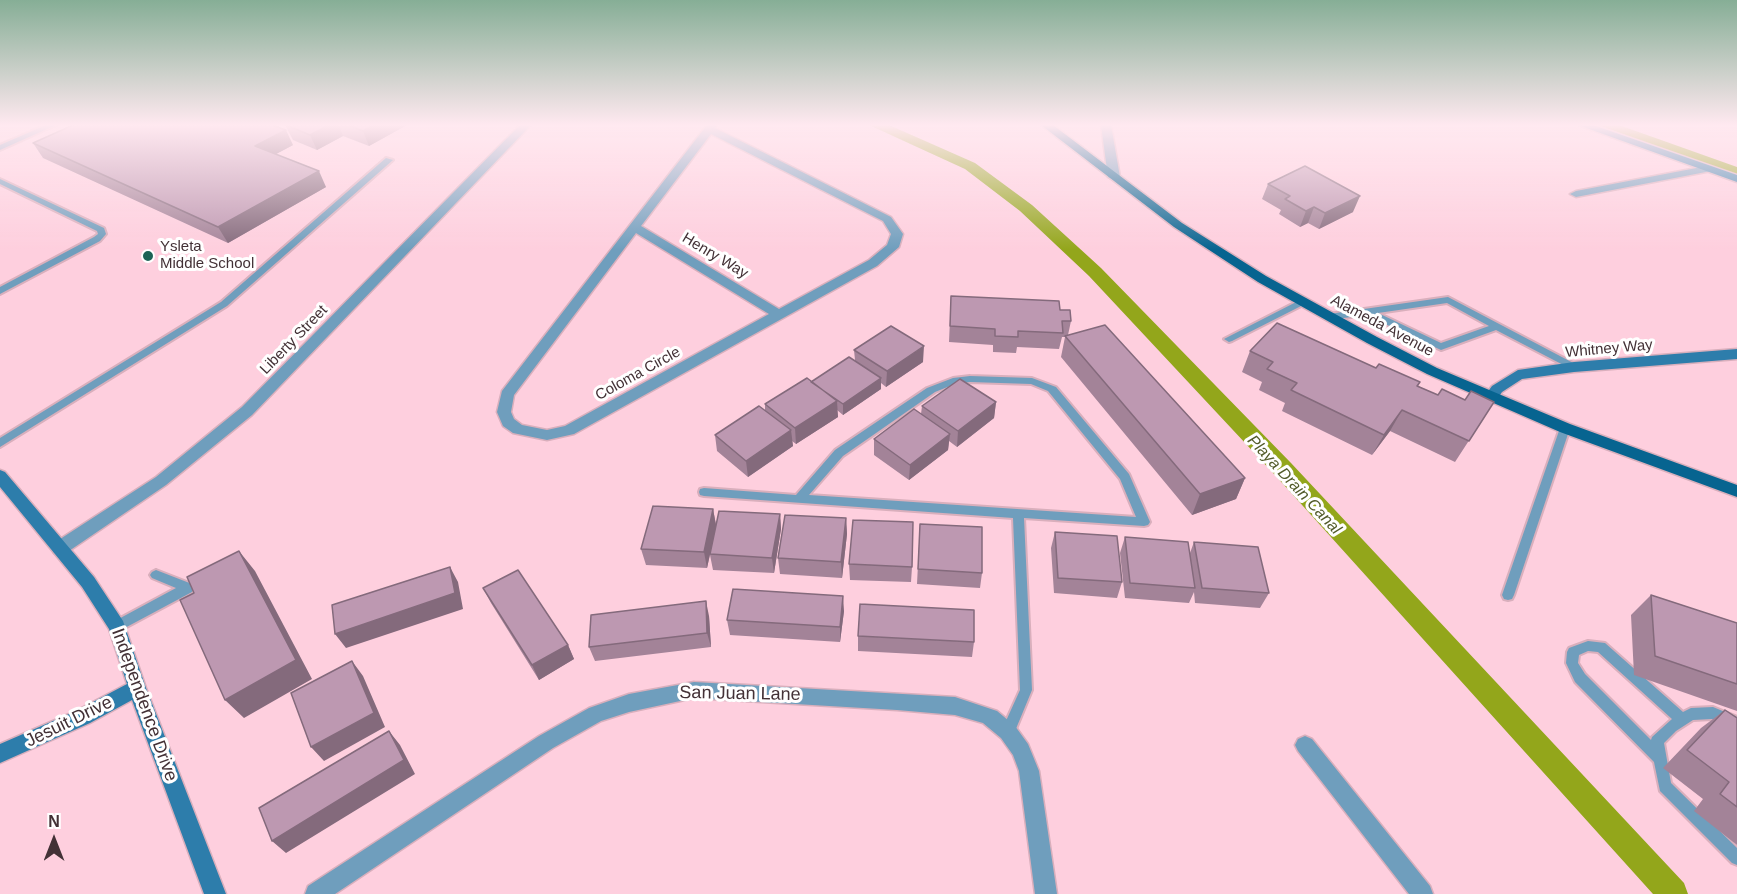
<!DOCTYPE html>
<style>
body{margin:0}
#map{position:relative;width:1737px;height:894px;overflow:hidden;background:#fecfde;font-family:Helvetica,sans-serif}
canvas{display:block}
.north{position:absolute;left:24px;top:810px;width:60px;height:60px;-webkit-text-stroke:4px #fff;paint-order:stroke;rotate:0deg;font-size:16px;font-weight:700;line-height:24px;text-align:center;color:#433136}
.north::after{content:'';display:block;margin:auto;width:21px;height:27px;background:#433136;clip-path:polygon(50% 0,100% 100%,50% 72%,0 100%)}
</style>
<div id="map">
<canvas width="1737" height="894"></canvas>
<div class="north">N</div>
</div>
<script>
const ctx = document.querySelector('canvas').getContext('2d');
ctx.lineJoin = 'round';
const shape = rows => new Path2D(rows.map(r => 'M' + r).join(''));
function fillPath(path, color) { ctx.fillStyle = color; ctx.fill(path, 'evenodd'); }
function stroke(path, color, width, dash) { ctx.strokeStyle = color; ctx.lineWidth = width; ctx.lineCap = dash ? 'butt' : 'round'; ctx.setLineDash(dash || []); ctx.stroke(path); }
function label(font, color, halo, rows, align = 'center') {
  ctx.font = font + ' Helvetica,sans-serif'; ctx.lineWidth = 6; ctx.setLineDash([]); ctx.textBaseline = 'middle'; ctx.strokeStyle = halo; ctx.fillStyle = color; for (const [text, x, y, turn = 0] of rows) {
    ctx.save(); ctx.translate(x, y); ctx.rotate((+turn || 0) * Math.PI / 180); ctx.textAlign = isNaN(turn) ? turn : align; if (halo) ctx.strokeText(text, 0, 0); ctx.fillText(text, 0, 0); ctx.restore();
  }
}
fillPath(shape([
 [869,125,889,125,975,163,1032,205,1101,268,1291,463,1684,883,1688,894,1653,894,1275,475,1089,276,1020,211,965,169,869,125],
 [1598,125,1619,125,1737,167,1737,177,1598,125]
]), '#93a61b');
const lane = shape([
 [46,125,56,125,0,150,0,145,46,125],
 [386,158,393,160,227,306,0,447,0,438,221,302,386,158],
 [0,179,104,228,106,234,100,241,0,294,0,287,94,237,98,234,97,231,0,184,0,179],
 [1448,297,1577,365,1579,367,1574,370,1571,369,1496,330,1441,350,1366,315,1329,320,1324,317,1329,314,1448,297],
 [1447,303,1489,326,1441,343,1378,313,1447,303],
 [1302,299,1307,302,1305,304,1232,341,1229,342,1224,339,1302,299],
 [970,376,1032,378,1056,387,1129,474,1150,522,1148,525,1144,526,1024,518,1032,690,1013,736,1008,738,1003,736,1001,732,1020,690,1013,518,704,496,700,495,699,492,700,489,704,488,796,495,835,450,927,388,953,378,970,376],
 [970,382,1031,384,1048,391,1120,479,1136,517,809,495,843,456,935,392,955,384,970,382],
 [1565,424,1570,428,1514,595,1512,599,1508,600,1504,599,1502,595,1560,428,1565,424],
 [156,570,192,584,194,588,192,592,121,630,117,631,113,630,111,626,113,622,176,588,152,578,150,575,152,572,156,570],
 [1588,641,1605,643,1683,712,1691,708,1713,707,1737,717,1737,730,1712,719,1693,720,1676,731,1664,743,1671,783,1737,848,1737,865,1732,863,1660,791,1654,762,1575,682,1566,663,1567,652,1569,648,1588,641],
 [1588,651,1598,652,1672,719,1652,737,1651,740,1585,674,1578,663,1579,655,1588,651]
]);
const street = shape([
 [520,125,531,125,252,415,166,485,66,553,60,555,54,553,52,548,54,543,156,477,242,407,520,125],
 [707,125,717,125,715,128,891,217,903,234,899,247,877,266,574,434,547,440,513,433,503,426,497,412,502,391,707,125],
 [711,134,883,221,891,234,887,245,869,260,779,309,641,226,711,134],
 [636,233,769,314,565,426,547,430,522,425,514,419,511,412,514,395,636,233],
 [1101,125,1111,125,1120,177,1118,179,1114,180,1108,177,1101,125],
 [1707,166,1711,167,1711,171,1576,197,1570,194,1576,191,1707,166],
 [694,682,955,697,997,711,1015,726,1028,744,1039,771,1057,894,1035,894,1019,771,1013,755,1001,738,983,723,955,715,897,710,694,698,629,712,601,721,553,748,335,894,305,894,308,886,539,736,589,708,629,694,694,682],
 [1305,736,1312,739,1430,886,1433,894,1409,894,1298,751,1295,745,1298,739,1305,736]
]);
const secondary = shape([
 [1578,125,1593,125,1737,175,1737,182,1578,125],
 [1737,349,1737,359,1574,372,1522,379,1502,392,1496,401,1491,402,1484,397,1492,386,1518,370,1574,362,1737,349],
 [0,470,5,472,94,577,123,621,146,688,226,894,204,894,132,700,90,723,0,763,0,744,76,711,127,684,109,629,82,587,0,487,0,470]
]);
const primary = shape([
 [1041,125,1053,125,1182,223,1266,276,1377,337,1437,368,1570,424,1737,485,1737,497,1560,432,1427,374,1367,343,1258,282,1174,227,1041,125]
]);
stroke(lane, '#d9afbc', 4);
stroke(street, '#d9afbc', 3);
stroke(secondary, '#d9afbc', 3);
stroke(primary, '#d9afbc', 3);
fillPath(lane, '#6f9ebd');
fillPath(street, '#6f9ebd');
fillPath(secondary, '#2d7dab');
fillPath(primary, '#076490');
fillPath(shape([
 [285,125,407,125,369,146,343,136,317,150,293,140],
 [33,143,293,145,276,154,326,187,228,243,43,158],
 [1268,184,1353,212,1319,229,1308,223,1300,227,1279,214,1281,210,1262,199],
 [951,296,1060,310,1071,321,1068,335,1245,478,1236,499,1192,515,1061,357,1065,337,1062,337,1059,349,1017,347,1016,353,993,352,993,345,949,342],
 [854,350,923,362,886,387,881,383,881,389,843,415,837,410,838,417,796,444,792,441,793,446,748,477,717,451,715,435,765,410,765,404,855,360],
 [1250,351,1376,368,1420,382,1418,386,1438,395,1465,400,1494,402,1455,462,1390,431,1372,455,1282,411,1285,403,1259,390,1262,382,1242,372],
 [996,402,994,418,957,447,949,441,948,450,909,480,874,455,874,439,921,414,922,406],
 [713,509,716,525,780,514,781,529,774,573,713,570,710,555,707,568,646,565,641,549],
 [846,518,847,534,842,578,780,574,778,558],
 [920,524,982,573,980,588,917,584],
 [1055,532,1122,582,1117,598,1054,593,1051,548],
 [1125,537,1190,553,1194,542,1269,593,1260,608,1195,603,1194,592,1189,603,1125,598,1120,553],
 [849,564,912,567,911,582,850,580],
 [483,588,568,645,574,659,539,680,491,603],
 [1651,595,1737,623,1737,711,1634,675,1631,615],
 [844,611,840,642,730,635,727,620],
 [709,616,711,647,595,661,589,647],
 [858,636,974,642,972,657,858,651],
 [1725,710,1737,718,1737,845,1694,811,1703,799,1663,768,1701,728]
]), '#a38398');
fillPath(shape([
 [329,125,339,125,343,136,317,150,310,135],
 [373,125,407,125,369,146,363,131],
 [286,130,293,145,263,161,255,146],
 [319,171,326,187,228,243,218,227],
 [1360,196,1353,212,1319,229,1325,213],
 [1314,207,1308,223,1300,227,1306,211],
 [924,346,923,362,886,387,887,371],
 [881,378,881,389,843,415,843,404],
 [837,401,838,417,796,444,795,428],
 [996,402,994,418,957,447,958,431],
 [1402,410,1390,431,1372,455,1384,435],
 [791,430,793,446,748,477,746,461],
 [950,434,948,450,909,480,910,465],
 [1245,478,1236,499,1192,515,1200,494],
 [713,509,716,525,707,568,704,552],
 [780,514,781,529,774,573,772,558],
 [846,518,847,534,842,578,841,562],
 [239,551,255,571,312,679,244,718,225,700],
 [450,567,458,582,463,609,346,648,335,634],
 [843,596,844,611,840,642,840,627],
 [706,601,709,616,711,647,707,633],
 [568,645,574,659,539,680,532,665],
 [352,661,363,676,385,727,324,761,311,747],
 [389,731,400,745,415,774,286,853,272,841]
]), '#846a7c');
const building = shape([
 [73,125,272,125,286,130,255,146,319,171,218,227,33,143,73,125],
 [286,125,329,125,310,135,286,125],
 [348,125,373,125,363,131,348,125],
 [1305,166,1360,196,1325,213,1314,207,1306,211,1285,199,1290,196,1268,184,1305,166],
 [951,296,1059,301,1060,310,1070,310,1071,321,1062,321,1063,333,1018,331,1018,337,995,336,995,329,950,326,951,296],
 [1277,323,1376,368,1379,364,1420,382,1417,386,1438,395,1442,389,1465,400,1471,391,1494,402,1469,441,1402,410,1384,435,1291,390,1297,383,1267,369,1273,362,1250,351,1277,323],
 [1105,325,1245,478,1200,494,1065,336,1105,325],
 [891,326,924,346,887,371,854,350,891,326],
 [849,357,881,378,843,404,811,382,849,357],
 [807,378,837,401,795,428,765,404,807,378],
 [960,379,996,402,958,431,922,406,960,379],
 [759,406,791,430,746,461,715,435,759,406],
 [914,409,950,434,910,465,874,439,914,409],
 [653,506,713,509,704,552,641,549,653,506],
 [719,511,780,514,772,558,710,554,719,511],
 [785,515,846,518,841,562,778,558,785,515],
 [853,520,913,522,912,567,849,564,853,520],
 [920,524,982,527,982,573,918,569,920,524],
 [1055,532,1117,536,1122,582,1058,578,1055,532],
 [1125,537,1188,542,1195,588,1130,583,1125,537],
 [1194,542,1258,547,1269,593,1202,588,1194,542],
 [239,551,296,660,225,700,180,600,194,593,187,577,239,551],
 [450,567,455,593,335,634,332,605,450,567],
 [518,570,568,645,532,665,483,588,518,570],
 [733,589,843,596,840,627,727,620,733,589],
 [1651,595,1737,623,1737,684,1655,656,1651,595],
 [706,601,707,633,589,647,591,615,706,601],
 [860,604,974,610,974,642,858,636,860,604],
 [352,661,374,713,311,747,291,693,352,661],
 [1725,710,1737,718,1737,807,1720,794,1729,782,1687,750,1725,710],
 [389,731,404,760,272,841,259,808,389,731]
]);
fillPath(building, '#bd98b1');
stroke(building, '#846a7c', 1.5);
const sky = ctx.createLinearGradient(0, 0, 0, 250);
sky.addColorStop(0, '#86ae96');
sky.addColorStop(0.5, '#ffe9f0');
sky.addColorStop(1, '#ffe9f000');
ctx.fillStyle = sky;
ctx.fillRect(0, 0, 1737, 250);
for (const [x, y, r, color] of [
 [148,256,6,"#1c6356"]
]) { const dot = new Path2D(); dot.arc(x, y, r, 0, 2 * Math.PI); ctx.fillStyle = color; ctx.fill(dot); stroke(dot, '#fff', 2); }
label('15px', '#433136', '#fff', [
 ["Ysleta",160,247],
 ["Middle School",160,264]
], 'left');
label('15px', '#433136', '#fff', [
 ["Henry Way",715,256,31],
 ["Alameda Avenue",1382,326,28],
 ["Liberty Street",294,340,-46],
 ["Whitney Way",1609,349,-5],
 ["Coloma Circle",638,374,-29]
]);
label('italic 16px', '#525b2a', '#fff', [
 ["Playa Drain Canal",1294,485,47]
]);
label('18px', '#433136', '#fff', [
 ["San Juan Lane",740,694,1],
 ["Independence Drive",144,705,70],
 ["Jesuit Drive",69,722,-26]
]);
</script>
